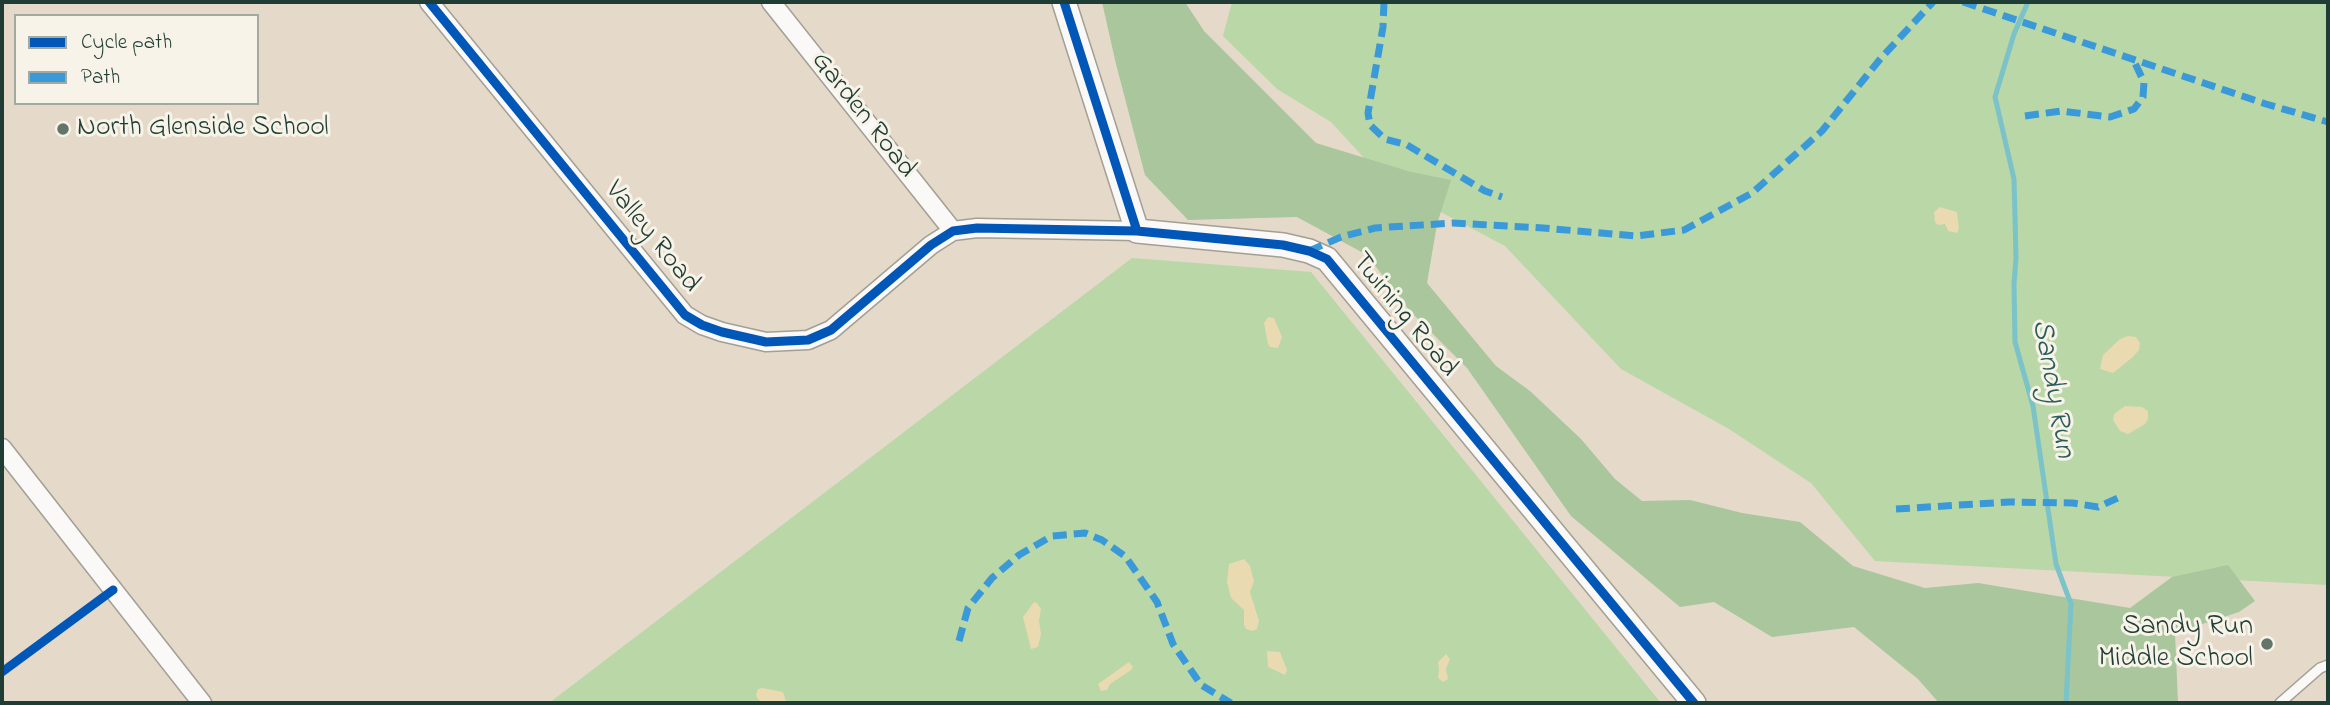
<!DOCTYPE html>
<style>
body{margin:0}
#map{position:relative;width:2330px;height:705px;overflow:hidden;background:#e5d9c9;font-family:"Indie Flower",sans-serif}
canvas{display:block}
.frame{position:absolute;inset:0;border:4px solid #1f3d34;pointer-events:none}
.legend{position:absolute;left:14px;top:14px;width:245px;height:91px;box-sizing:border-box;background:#f7f3e8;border:2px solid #a1aaa0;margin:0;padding:9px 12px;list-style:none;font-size:21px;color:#1f3d34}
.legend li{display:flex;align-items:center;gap:14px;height:35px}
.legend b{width:35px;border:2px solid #a1aaa0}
</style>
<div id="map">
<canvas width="2330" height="705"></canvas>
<div class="frame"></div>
<ul class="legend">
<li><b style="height:9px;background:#0057b8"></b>Cycle path</li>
<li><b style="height:9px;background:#3a99d8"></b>Path</li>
</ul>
</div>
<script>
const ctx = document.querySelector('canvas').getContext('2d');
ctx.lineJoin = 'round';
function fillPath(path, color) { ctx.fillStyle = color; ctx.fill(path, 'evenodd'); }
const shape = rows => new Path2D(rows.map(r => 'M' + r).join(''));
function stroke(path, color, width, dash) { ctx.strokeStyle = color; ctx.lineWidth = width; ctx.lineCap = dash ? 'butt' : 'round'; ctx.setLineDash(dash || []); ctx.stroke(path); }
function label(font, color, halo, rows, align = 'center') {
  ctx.font = font + ' "Indie Flower",sans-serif'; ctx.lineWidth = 6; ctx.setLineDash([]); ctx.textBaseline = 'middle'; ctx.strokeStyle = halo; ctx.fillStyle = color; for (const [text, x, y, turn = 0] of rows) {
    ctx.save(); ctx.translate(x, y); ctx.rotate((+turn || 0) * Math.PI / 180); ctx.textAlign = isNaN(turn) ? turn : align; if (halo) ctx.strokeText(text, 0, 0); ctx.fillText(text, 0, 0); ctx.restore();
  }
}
fillPath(shape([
 [1232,2,2328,2,2328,585,1875,561,1811,483,1729,429,1621,369,1505,246,1388,184,1331,122,1277,89,1223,36],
 [1132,258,1311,272,1661,703,549,703]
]), '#b9d7a7');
fillPath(shape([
 [1102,2,1185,2,1204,31,1316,143,1411,172,1451,180,1437,224,1427,283,1496,366,1530,391,1581,439,1615,479,1642,501,1690,500,1742,513,1800,522,1853,566,1925,588,1978,583,2130,608,2172,577,2228,565,2255,601,2239,612,2175,633,2178,703,1939,703,1918,679,1854,627,1772,637,1714,602,1680,607,1571,516,1467,368,1409,310,1367,255,1297,217,1188,220,1145,175,1116,64]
]), '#a9c69c');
fillPath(shape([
 [1940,207,1957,212,1959,228,1957,233,1948,231,1945,224,1938,225,1935,222,1934,212],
 [1268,317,1274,318,1282,337,1278,348,1270,347,1268,344,1264,323],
 [2128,336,2136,337,2140,343,2139,350,2133,357,2113,373,2100,369,2103,355,2120,339],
 [2125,406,2142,407,2148,411,2148,419,2145,424,2128,434,2120,431,2113,420,2114,414],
 [1244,559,1250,566,1254,581,1250,592,1259,621,1257,629,1253,631,1246,629,1244,625,1244,610,1231,598,1227,582,1229,564],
 [1034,602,1037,603,1041,609,1039,621,1041,634,1038,647,1031,649,1023,617],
 [1267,651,1280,652,1287,670,1285,675,1268,667],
 [1446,654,1450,659,1446,669,1448,679,1443,682,1438,678,1439,670,1438,662],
 [1129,662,1133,667,1131,670,1110,684,1107,690,1101,691,1098,684],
 [762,688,783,692,786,701,784,703,762,703,757,698,756,694,758,689]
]), '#eadab1');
stroke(shape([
 [2028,2,2014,34,1995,97,2014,179,2016,258,2014,284,2015,342,2033,406,2056,564,2071,604,2066,703]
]), '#7bc3c8', 5);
const service = shape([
 [2280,703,2320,668,2328,665]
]);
const minor = shape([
 [429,2,685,315,702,325,722,332,766,342,808,340,831,330,931,245,953,231,977,228,1137,231],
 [771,2,953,231],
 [2,448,202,703]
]);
const tertiary = shape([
 [1064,2,1137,231,1283,245,1309,251,1327,259,1694,703]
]);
stroke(service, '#a29f94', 12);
stroke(minor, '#a29f94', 21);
stroke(tertiary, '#a29f94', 26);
stroke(service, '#fbf9f7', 9);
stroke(minor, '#fbf9f7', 18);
stroke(tertiary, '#fbf9f7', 23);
stroke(shape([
 [1384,2,1383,27,1368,113,1370,125,1385,139,1407,145,1485,191,1502,197],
 [1963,2,2266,104,2328,122],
 [2025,116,2061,111,2110,117,2134,109,2143,97,2144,82,2133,59],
 [1309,251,1341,237,1375,228,1453,223,1543,228,1636,236,1684,230,1752,193,1822,131,1881,58,1933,2],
 [1896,509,2009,502,2073,503,2098,507,2122,496],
 [959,641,968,608,992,578,1019,555,1052,536,1085,533,1102,540,1125,556,1157,602,1173,644,1201,685,1231,703]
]), '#3a99d8', 7, [14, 7]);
stroke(shape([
 [429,2,685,315,702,325,722,332,766,342,808,340,831,330,931,245,953,231,977,228,1137,231],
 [1064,2,1137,231,1283,245,1309,251,1327,259,1694,703],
 [2,672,113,590]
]), '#0057b8', 9);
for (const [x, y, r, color] of [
 [63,129,7,"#647468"],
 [2267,644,7,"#647468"]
]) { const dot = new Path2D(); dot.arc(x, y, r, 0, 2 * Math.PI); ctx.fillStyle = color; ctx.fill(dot); stroke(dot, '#f7f3e8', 2.5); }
label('28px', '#1f3d34', '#f7f3e8', [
 ["Garden Road",862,116,52],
 ["Valley Road",651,238,51],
 ["Twining Road",1403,316,51]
]);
label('28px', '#1f3d34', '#f7f3e8', [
 ["North Glenside School",77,129],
 ["Sandy Run",2253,628,"right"],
 ["Middle School",2253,660,"right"]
], 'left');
label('italic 30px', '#2a5c59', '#f7f3e8', [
 ["Sandy Run",2051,389,80]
]);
</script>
